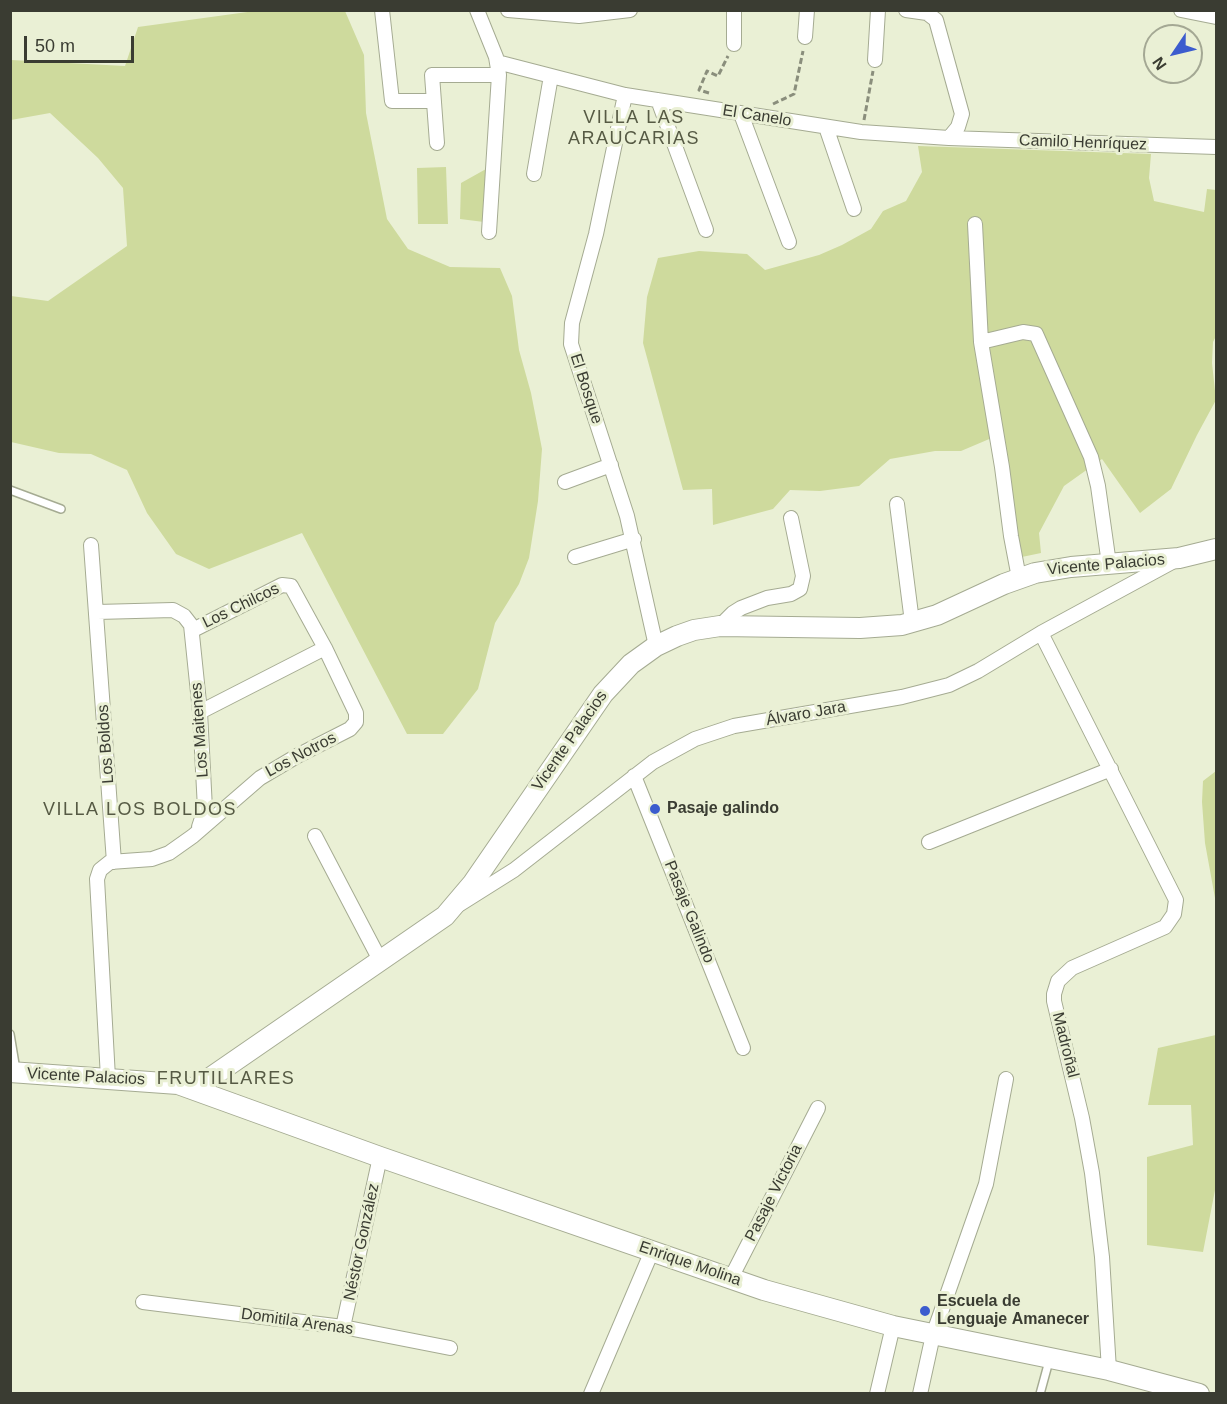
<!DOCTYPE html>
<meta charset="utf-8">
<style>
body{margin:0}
#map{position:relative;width:1227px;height:1404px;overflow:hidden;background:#eaf0d5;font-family:Helvetica,sans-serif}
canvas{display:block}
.frame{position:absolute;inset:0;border:12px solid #3a3c32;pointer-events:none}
.north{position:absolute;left:1143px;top:24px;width:60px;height:60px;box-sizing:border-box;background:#eaf0d5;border:2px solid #a4a894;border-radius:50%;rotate:235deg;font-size:16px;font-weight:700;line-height:24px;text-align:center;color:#3a3c32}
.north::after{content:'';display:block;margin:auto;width:21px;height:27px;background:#3c5cce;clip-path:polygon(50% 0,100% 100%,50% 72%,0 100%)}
.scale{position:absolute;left:24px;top:36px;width:110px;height:27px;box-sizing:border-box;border:3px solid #3a3c32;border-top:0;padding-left:8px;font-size:18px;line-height:21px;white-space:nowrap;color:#3a3c32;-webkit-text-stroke:4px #eaf0d5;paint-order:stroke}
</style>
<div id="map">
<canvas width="1227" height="1404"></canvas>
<div class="frame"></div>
<div class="north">N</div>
<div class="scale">50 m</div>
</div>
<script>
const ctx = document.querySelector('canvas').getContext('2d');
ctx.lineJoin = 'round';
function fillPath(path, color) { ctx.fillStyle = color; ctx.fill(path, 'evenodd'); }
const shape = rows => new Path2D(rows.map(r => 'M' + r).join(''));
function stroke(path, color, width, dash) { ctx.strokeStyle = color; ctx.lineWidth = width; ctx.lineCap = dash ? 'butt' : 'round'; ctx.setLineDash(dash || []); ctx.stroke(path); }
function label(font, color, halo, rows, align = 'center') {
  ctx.font = font + ' Helvetica,sans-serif'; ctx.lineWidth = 6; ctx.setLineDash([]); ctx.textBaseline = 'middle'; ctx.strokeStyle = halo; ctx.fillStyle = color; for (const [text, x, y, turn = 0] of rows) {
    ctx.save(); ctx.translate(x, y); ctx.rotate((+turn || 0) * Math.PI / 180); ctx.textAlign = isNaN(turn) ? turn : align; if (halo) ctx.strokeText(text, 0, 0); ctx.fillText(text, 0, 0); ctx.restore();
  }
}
fillPath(shape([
 [262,10,345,11,364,55,366,113,387,219,408,249,450,267,500,268,512,296,519,350,531,393,542,449,538,501,529,558,519,584,495,623,478,689,443,734,407,734,302,533,209,569,176,554,147,513,127,470,91,454,59,453,11,442,11,296,48,301,127,246,123,188,98,158,50,113,11,120,11,60,125,66,138,27],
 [918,146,1151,154,1149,178,1154,201,1204,212,1207,189,1216,190,1216,336,1213,342,1212,363,1216,400,1197,435,1171,489,1140,513,1102,459,1064,486,1039,533,1041,553,1017,558,994,437,961,451,935,451,890,459,859,486,820,491,790,490,773,509,713,525,712,489,683,490,643,343,647,297,658,258,699,251,747,254,765,270,819,255,842,245,871,229,883,211,906,201,922,172],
 [446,167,448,224,418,224,417,168],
 [486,169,484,222,460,219,461,183],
 [1216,771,1216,941,1215,898,1205,843,1202,802,1203,781],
 [1216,1035,1216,1185,1203,1252,1147,1245,1147,1157,1193,1145,1191,1105,1148,1105,1158,1048]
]), '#ceda9d');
const lane = shape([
 [10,490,61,509],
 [10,1034,16,1070],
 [1040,1394,1049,1361]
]);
const street = shape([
 [382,10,392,101,434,101],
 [477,10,496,57,499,75,489,232],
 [508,10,579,16,630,10],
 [906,10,927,13,936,20,962,114,958,127,949,138],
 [1181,10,1216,17],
 [805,37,807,10],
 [734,44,734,10],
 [875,60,878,10],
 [497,62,625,95,861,132,949,138,1216,147],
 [625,95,596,234,572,323,571,344,627,516,656,646],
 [658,100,706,230],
 [741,114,789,242],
 [826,127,854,209],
 [437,143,432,75,499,75],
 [534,174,551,76],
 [975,224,981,342,1002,467,1011,536,1019,578],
 [981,342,1023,332,1036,334,1091,457,1098,486,1109,564],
 [565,482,611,465],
 [897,504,912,622],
 [91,545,114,862],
 [575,557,634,539],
 [97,612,173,610,184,616,191,625,200,712,205,809,199,827],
 [720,626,733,613,741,608,767,598,791,594,800,589,803,576,791,518],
 [1041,633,1176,900,1174,914,1165,927,1072,968,1058,981,1054,994,1054,1001,1082,1118,1092,1173,1102,1257,1109,1370],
 [200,712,325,648],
 [634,776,743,1048],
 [315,836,381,962],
 [929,842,1111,769],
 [460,904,514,870,653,762,695,739,734,726,902,697,949,685,978,671,1041,633,1172,562],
 [108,1078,97,879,100,870,110,862,152,859,169,853,193,836,260,778,297,756,350,729,356,722,356,713,325,648,291,586,282,585,193,630],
 [731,1278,818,1108],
 [143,1302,343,1327,450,1348],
 [343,1327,380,1157],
 [591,1394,652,1251],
 [877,1394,893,1326],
 [920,1394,933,1335,986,1184,1006,1079]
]);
const secondary = shape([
 [10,1072,178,1084,380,1157,764,1290,893,1326,1109,1370,1199,1394],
 [194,1089,445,916,473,883,603,694,631,664,656,646,677,636,694,630,720,626,860,628,902,625,937,615,1004,584,1035,573,1071,567,1179,558,1216,549]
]);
stroke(lane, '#a5ab92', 10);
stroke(street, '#a5ab92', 16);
stroke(secondary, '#a5ab92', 22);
stroke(shape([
 [709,93,699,90,707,71,718,76,728,56],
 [773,104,794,94,803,51],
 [864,120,873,71]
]), '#8a8e7c', 3, [6, 3]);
stroke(lane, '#fff', 7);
stroke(street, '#fff', 14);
stroke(secondary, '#fff', 20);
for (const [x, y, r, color] of [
 [655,809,6,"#3c5cce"],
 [925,1311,6,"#3c5cce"]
]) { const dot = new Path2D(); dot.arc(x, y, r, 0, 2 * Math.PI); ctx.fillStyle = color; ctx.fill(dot); stroke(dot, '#eaf0d5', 2); }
label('16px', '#3a3c32', '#eaf0d5', [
 ["El Canelo",757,116,9],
 ["Camilo Henríquez",1083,143,2],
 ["El Bosque",586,389,72],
 ["Vicente Palacios",1106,565,-5],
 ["Los Chilcos",241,606,-26],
 ["Álvaro Jara",806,714,-10],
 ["Los Maitenes",200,730,-94],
 ["Vicente Palacios",570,741,-55],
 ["Los Boldos",106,744,-94],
 ["Los Notros",301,755,-28],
 ["Pasaje Galindo",689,912,68],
 ["Madroñal",1065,1045,76],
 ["Vicente Palacios",86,1077,3],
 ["Pasaje Victoria",774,1193,-63],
 ["Néstor González",362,1242,-78],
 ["Enrique Molina",690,1264,19],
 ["Domitila Arenas",297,1322,8]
]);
label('bold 16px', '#3a3c32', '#eaf0d5', [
 ["Pasaje galindo",667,809],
 ["Escuela de",937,1302],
 ["Lenguaje Amanecer",937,1320]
], 'left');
ctx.letterSpacing = '1.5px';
label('18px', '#565a44', '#eaf0d5', [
 ["VILLA LAS",634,118],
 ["ARAUCARIAS",634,139],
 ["VILLA LOS BOLDOS",140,810],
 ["FRUTILLARES",226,1079]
]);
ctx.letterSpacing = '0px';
</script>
